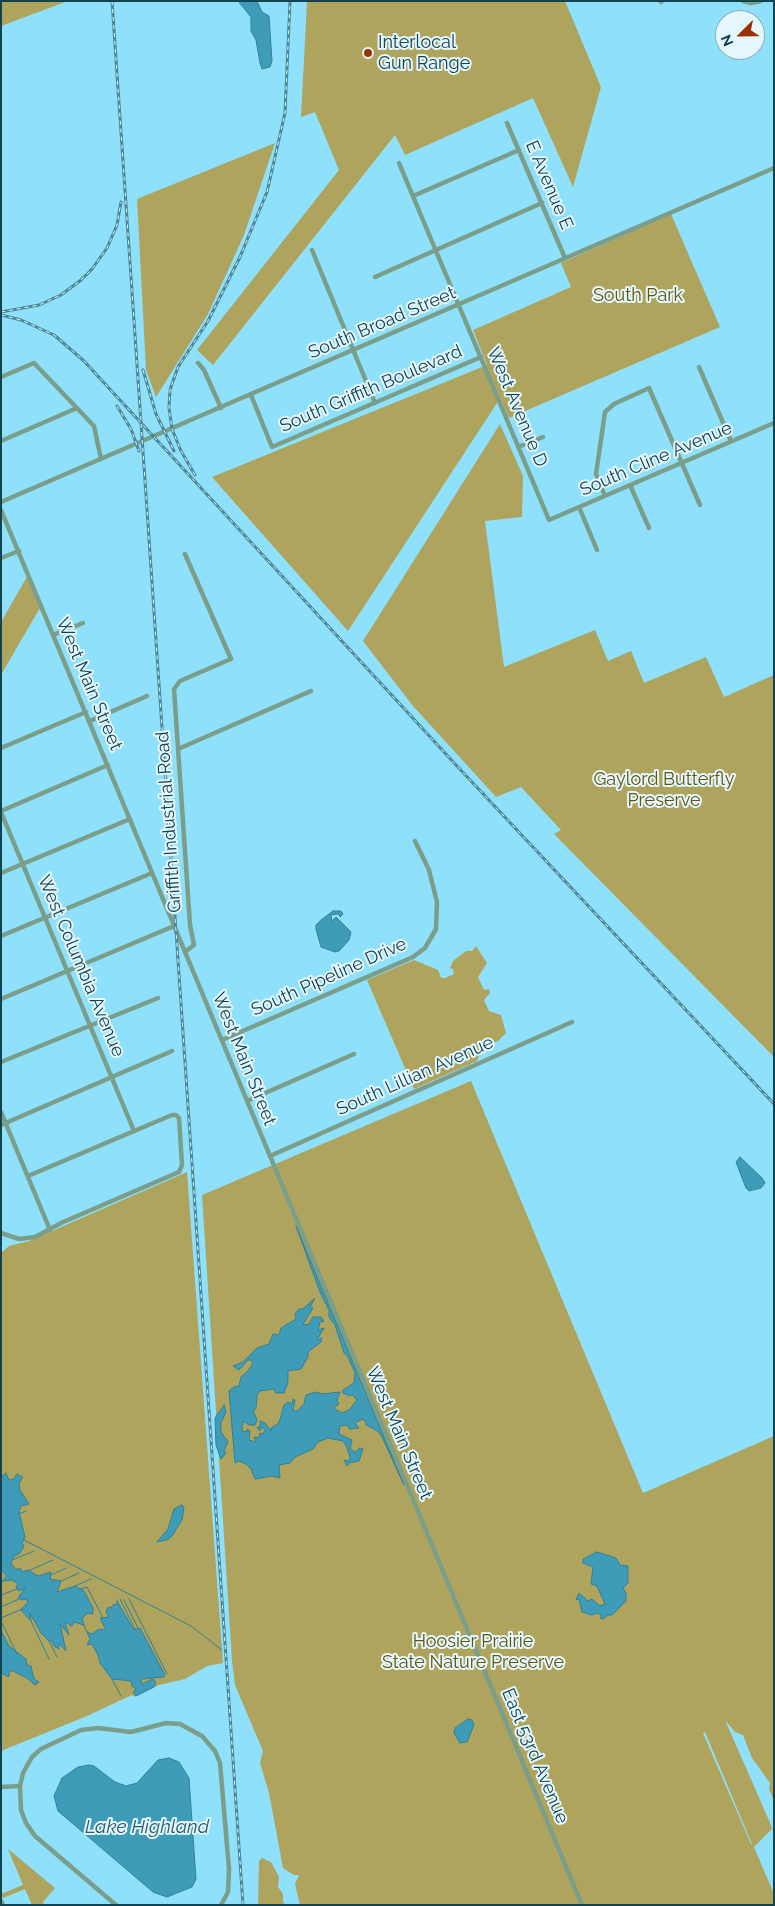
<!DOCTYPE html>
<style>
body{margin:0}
#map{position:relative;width:775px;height:1906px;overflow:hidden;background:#8fe0fb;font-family:Raleway,sans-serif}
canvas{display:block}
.frame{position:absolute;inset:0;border:2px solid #134250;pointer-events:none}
.north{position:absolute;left:715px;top:10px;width:50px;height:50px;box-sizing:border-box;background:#e4f7fe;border:1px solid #90afb8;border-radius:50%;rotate:247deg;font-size:14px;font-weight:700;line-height:20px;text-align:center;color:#134250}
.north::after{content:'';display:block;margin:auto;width:18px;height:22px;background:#973300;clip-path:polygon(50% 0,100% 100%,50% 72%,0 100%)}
</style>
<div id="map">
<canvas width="775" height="1906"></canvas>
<div class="frame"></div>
<div class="north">N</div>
</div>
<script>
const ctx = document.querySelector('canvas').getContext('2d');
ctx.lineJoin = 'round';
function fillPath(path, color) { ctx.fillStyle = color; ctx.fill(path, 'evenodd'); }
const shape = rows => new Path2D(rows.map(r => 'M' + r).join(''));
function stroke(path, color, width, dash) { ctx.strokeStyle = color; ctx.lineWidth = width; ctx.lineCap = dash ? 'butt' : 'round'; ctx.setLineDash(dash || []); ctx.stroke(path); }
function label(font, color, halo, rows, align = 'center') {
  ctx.font = font + ' Raleway,sans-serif'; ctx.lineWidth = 4; ctx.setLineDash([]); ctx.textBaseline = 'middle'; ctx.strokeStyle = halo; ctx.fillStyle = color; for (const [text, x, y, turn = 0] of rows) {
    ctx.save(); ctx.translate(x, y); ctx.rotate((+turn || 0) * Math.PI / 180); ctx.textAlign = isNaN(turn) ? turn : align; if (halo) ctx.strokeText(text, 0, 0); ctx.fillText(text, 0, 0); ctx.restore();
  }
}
fillPath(shape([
 [1,1,68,1,1,26],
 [307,1,565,1,601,87,573,187,533,98,405,155,395,135,213,365,197,350,339,170,315,112,301,117],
 [275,143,244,235,208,314,156,397,146,370,137,199],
 [671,214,720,327,509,418,494,385,499,400,348,631,212,477,487,365,473,330,571,287,561,263],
 [500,424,523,476,522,517,485,521,504,667,595,630,608,661,631,651,644,683,706,657,724,697,774,675,774,1057,554,834,561,830,521,787,496,797,413,706,363,641],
 [28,575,41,606,1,675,1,622],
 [476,946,487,963,478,977,484,990,489,989,490,993,484,1000,489,1011,501,1015,506,1033,498,1041,482,1047,477,1061,414,1089,367,980,414,960,438,970,441,978,445,978,454,974,453,969,450,968,453,961,466,951,472,951],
 [471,1081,643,1493,774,1436,774,1801,769,1789,770,1783,752,1758,743,1735,735,1732,725,1720,771,1825,772,1829,754,1847,774,1894,774,1905,300,1905,295,1884,299,1875,294,1875,283,1868,269,1793,260,1763,263,1751,235,1685,232,1661,202,1195],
 [705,1732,752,1844,751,1844,703,1733],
 [187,1172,223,1663,207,1666,185,1679,159,1685,134,1697,132,1695,87,1716,1,1751,1,1253,9,1246,29,1241],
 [8,1849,55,1888,43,1902,44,1905,32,1905,25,1889,3,1898,1,1894,23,1885],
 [262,1858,271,1862,279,1877,278,1887,283,1894,283,1901,285,1905,258,1905,259,1861]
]), '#aea45e');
const water = shape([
 [238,1,257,1,262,12,269,16,272,61,270,67,262,69,260,63,256,40,251,31,251,17,238,1],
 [333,911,341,911,343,914,340,917,339,914,331,915,332,921,336,917,351,932,349,940,339,951,335,952,321,947,316,929,316,925,321,920,333,911],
 [740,1157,762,1178,765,1183,761,1188,749,1191,746,1188,736,1162,740,1157],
 [296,1226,404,1485,382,1437,378,1431,366,1425,366,1422,362,1419,355,1423,359,1428,350,1429,347,1425,340,1426,339,1434,352,1440,350,1449,355,1452,360,1448,363,1449,359,1461,349,1463,347,1466,344,1460,349,1461,350,1457,346,1445,343,1441,328,1438,318,1442,313,1449,295,1457,290,1463,279,1465,280,1478,272,1476,255,1479,251,1469,246,1464,239,1461,235,1463,229,1391,234,1387,239,1386,241,1377,248,1371,253,1363,251,1360,248,1360,239,1370,233,1366,243,1362,257,1348,269,1344,273,1334,279,1335,281,1328,296,1319,295,1314,299,1309,303,1309,315,1298,310,1307,313,1308,303,1324,308,1325,313,1317,321,1317,324,1321,320,1322,318,1330,324,1328,317,1340,322,1338,321,1342,308,1352,308,1357,301,1369,288,1371,288,1382,284,1393,276,1393,274,1389,260,1391,257,1395,256,1409,253,1410,257,1420,255,1425,249,1425,243,1421,242,1431,247,1432,247,1429,250,1431,249,1440,256,1442,254,1437,259,1438,260,1433,263,1434,265,1430,262,1427,260,1431,257,1427,260,1427,260,1421,265,1423,271,1431,271,1428,279,1423,284,1405,288,1402,292,1404,293,1399,295,1400,293,1411,297,1411,304,1404,306,1395,315,1392,323,1394,340,1392,337,1401,339,1404,333,1408,342,1413,349,1410,357,1400,352,1394,350,1396,343,1393,343,1390,354,1383,355,1373,348,1357,344,1353,335,1325,329,1317,329,1310,320,1292,296,1226],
 [224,1405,226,1412,221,1423,221,1432,228,1442,224,1450,226,1453,221,1459,216,1445,215,1418,224,1405],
 [6,1473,9,1480,14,1479,17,1474,23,1477,19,1483,20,1490,29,1504,21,1506,19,1512,25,1537,22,1543,24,1546,20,1553,13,1557,11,1564,16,1569,21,1569,22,1572,28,1570,38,1576,51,1572,50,1579,61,1581,57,1592,75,1586,84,1591,93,1608,93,1614,88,1613,82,1618,84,1625,74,1622,72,1626,65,1622,69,1635,60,1624,66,1651,59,1643,59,1649,54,1646,51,1640,49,1641,41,1633,30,1613,31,1621,21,1610,28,1602,26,1599,23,1600,18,1598,25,1588,19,1591,16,1587,18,1584,12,1580,2,1581,7,1576,2,1571,1,1568,1,1483,4,1480,2,1476,6,1473],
 [182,1505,184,1507,182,1520,172,1536,167,1540,157,1542,168,1529,174,1509,182,1505],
 [597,1552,616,1558,620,1565,628,1566,628,1583,623,1588,626,1593,626,1601,612,1615,608,1615,603,1619,600,1618,602,1616,598,1613,591,1615,582,1612,579,1599,576,1600,579,1593,588,1601,592,1599,600,1606,605,1604,597,1586,591,1584,593,1567,583,1563,583,1559,597,1552],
 [117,1601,134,1630,140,1628,165,1675,164,1677,141,1679,142,1684,153,1679,156,1683,154,1687,136,1696,133,1692,136,1689,132,1686,131,1681,112,1679,100,1663,98,1655,92,1644,87,1645,90,1639,87,1632,92,1634,99,1629,106,1630,100,1618,109,1617,106,1612,108,1607,110,1608,114,1604,117,1605,117,1601],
 [1,1631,9,1646,26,1659,27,1665,31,1666,34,1679,39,1682,35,1685,27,1678,13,1671,9,1671,9,1677,1,1673,1,1631],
 [468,1719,472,1720,474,1725,467,1742,460,1743,454,1733,455,1728,468,1719],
 [169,1758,179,1762,189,1778,196,1879,192,1887,167,1897,153,1892,58,1811,54,1796,62,1778,78,1767,89,1765,94,1766,115,1782,126,1786,137,1783,158,1760,169,1758]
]);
fillPath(water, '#3e9cb8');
stroke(water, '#318199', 1);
stroke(shape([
 [19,1514,26,1511],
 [24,1540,191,1626,222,1650],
 [12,1560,34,1551],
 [28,1571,53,1560],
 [51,1575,66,1568],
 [61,1581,79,1573],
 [75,1586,91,1579],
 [80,1589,87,1587,103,1618],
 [1,1595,17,1589],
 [120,1599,135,1629],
 [129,1599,167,1674],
 [124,1600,138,1628],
 [1,1607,19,1599],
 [1,1618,22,1609],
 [1,1621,17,1654],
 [31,1621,49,1659],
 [84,1625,87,1632],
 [49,1641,57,1657],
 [112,1679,121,1696]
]), '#318199', 1);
stroke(shape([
 [743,1,751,3,761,1],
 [661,2,662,1],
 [507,123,565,258],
 [399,163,549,520,774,423],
 [413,196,519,150],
 [312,250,375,403],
 [375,277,542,203],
 [198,363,204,370,221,408],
 [699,367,731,441],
 [1,377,34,363,94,426,101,459],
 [251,395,272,447,481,357],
 [1,441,77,408],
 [518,447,543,437],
 [630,485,649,528],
 [605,496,596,474,605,412,614,404,649,388,700,505],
 [1,502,774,168],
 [579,507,597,550],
 [1,510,582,1905],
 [1,558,19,551],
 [53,635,83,623],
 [90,721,147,696],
 [1,748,86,712],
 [178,749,311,691],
 [1,811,108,765],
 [1,812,134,1131],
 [1,873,130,819],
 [1,936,152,873],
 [185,952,194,945,190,925,174,689,180,681,231,659,185,554],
 [1,999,174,926],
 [222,1040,413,957,425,948,436,929,437,902,429,870,415,841],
 [1,1062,158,998],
 [247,1101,354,1054],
 [1,1112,50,1230],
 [1,1125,172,1051],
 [270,1156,572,1022],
 [1,1233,19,1239,35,1237,61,1223,179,1172,182,1165,179,1118,176,1115,172,1115,28,1176],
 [1,1787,20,1786],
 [1,1901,3,1905],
 [116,1905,35,1836,26,1823,21,1810,20,1786,23,1773,32,1757,41,1749,81,1730,98,1728,131,1732,166,1723,180,1724,202,1736,215,1751,220,1763,229,1869,228,1892,221,1905]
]), '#7a9e8a', 4.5);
const rail = shape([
 [112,1,243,1905],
 [1,312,39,305,61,295,81,280,92,269,107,248,117,225,121,202],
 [1,315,21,320,54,335,84,361,456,765,774,1104],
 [143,370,156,414,174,451],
 [117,406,131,429,139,451],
 [195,475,181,451,172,429,169,408,170,390,178,367,208,321,240,257,267,192,285,113,290,1]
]);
stroke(rail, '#4a889b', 3);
stroke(rail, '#e4f7fe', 1, [4]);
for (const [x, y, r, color] of [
 [368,53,5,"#973300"]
]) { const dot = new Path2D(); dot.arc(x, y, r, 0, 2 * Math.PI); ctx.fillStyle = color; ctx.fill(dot); stroke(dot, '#e4f7fe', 2); }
label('18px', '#134250', '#e4f7fe', [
 ["Interlocal",378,43],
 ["Gun Range",378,64]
], 'left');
label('18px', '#134250', '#e4f7fe', [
 ["E Avenue E",549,185,67],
 ["South Broad Street",382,323,-23],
 ["South Griffith Boulevard",371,389,-23],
 ["West Avenue D",517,407,67],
 ["South Cline Avenue",656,459,-23],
 ["West Main Street",89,684,67],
 ["Griffith Industrial Road",169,822,-94],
 ["West Columbia Avenue",81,966,67],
 ["South Pipeline Drive",329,977,-24],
 ["West Main Street",244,1059,68],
 ["South Lillian Avenue",415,1076,-24],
 ["West Main Street",399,1433,67],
 ["East 53rd Avenue",535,1756,67]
]);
label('18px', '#615609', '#e4f7fe', [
 ["South Park",638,296],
 ["Gaylord Butterfly",664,780],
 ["Preserve",664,801],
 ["Hoosier Prairie",473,1642],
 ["State Nature Preserve",473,1663]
]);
label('italic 19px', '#275a6a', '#e4f7fe', [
 ["Lake Highland",147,1827]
]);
</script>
